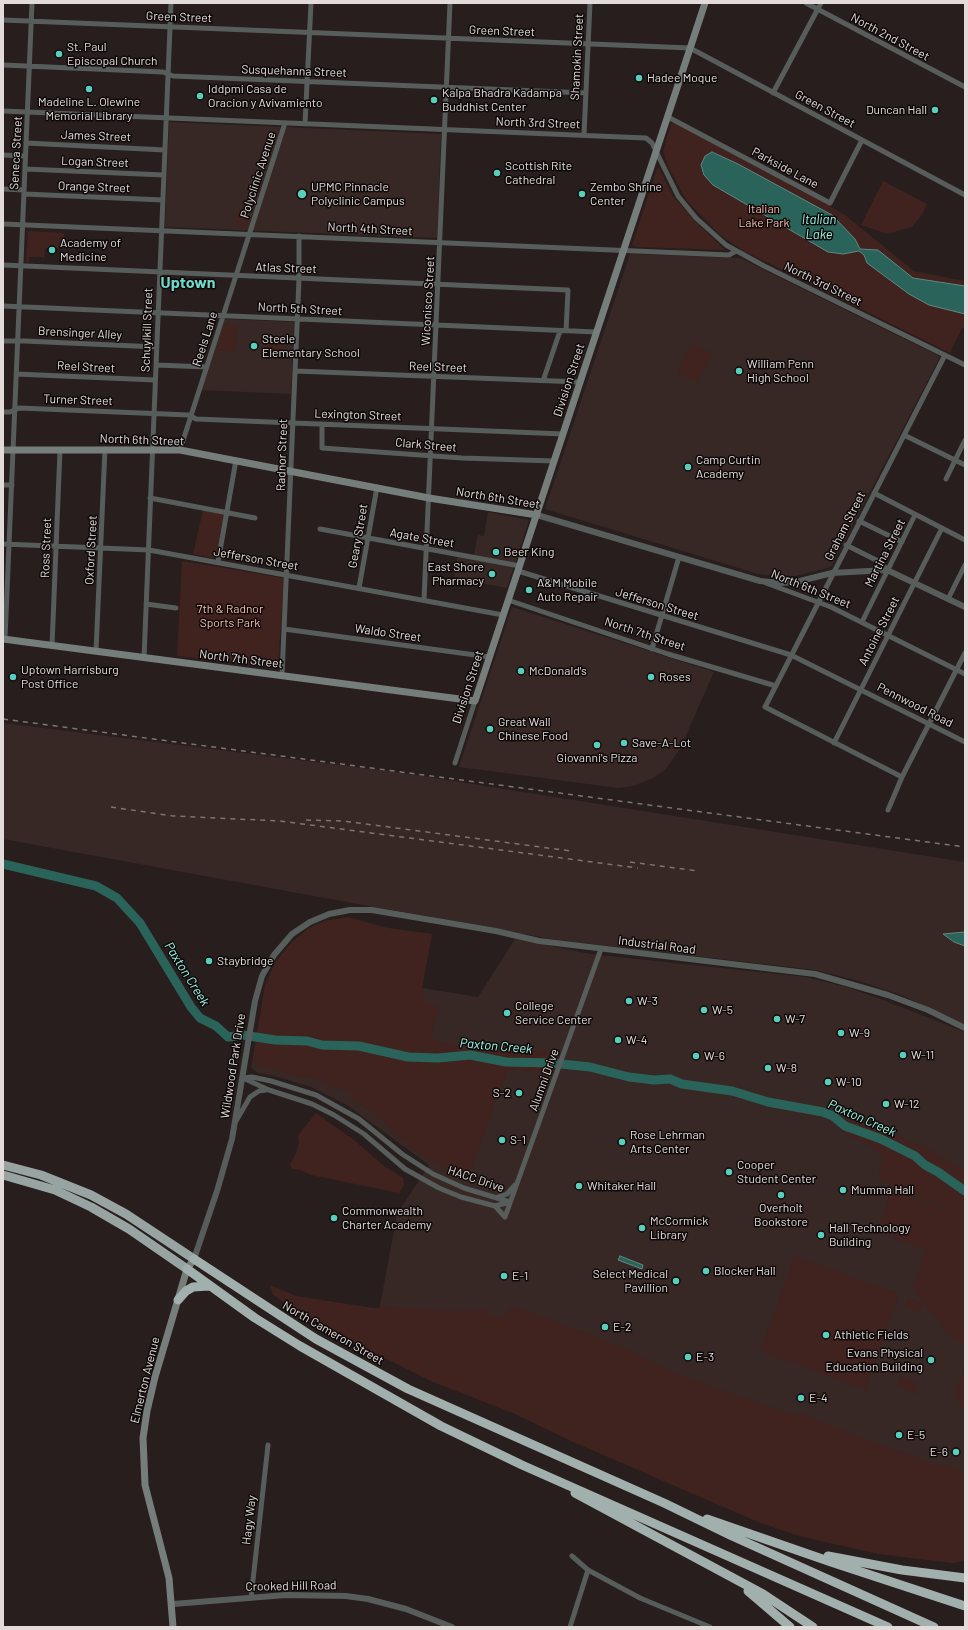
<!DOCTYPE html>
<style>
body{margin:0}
#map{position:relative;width:968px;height:1630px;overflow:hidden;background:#281e1d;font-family:Barlow,sans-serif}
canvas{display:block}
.frame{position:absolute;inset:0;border:4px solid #e2dbda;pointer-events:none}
</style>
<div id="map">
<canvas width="968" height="1630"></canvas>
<div class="frame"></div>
</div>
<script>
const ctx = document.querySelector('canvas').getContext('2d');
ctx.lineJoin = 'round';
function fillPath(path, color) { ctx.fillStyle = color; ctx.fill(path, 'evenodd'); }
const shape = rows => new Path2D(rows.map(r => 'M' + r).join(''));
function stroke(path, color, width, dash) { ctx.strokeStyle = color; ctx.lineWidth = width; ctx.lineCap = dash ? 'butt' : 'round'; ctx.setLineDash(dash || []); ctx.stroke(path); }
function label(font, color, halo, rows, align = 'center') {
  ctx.font = font + ' Barlow,sans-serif'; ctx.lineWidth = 3; ctx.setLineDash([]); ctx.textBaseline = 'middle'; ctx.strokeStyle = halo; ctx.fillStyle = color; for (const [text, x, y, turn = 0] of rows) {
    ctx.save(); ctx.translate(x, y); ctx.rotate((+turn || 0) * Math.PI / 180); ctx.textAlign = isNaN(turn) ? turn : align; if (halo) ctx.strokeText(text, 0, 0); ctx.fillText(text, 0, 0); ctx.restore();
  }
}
fillPath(shape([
 [169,122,441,134,437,238,165,227],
 [630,254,740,258,939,356,939,359,831,567,796,576,784,577,758,574,545,509],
 [224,319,294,322,291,394,201,390],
 [488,512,529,520,507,588,454,578,458,552,474,555,478,535,484,536],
 [512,607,714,672,680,749,665,770,653,778,633,786,618,788,459,767],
 [3,723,403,773,965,862,965,1025,901,995,856,980,815,970,549,939,491,927,363,905,3,839],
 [347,918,388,928,432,934,422,988,478,997,515,939,590,954,806,977,846,987,878,998,965,1032,965,1557,373,1343,397,1214,429,1165,347,1105,311,1087,274,1076,258,1073,251,1068,265,986,275,963,291,943,308,929,315,925]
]), '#372825');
fillPath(shape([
 [671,123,679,124,758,168,830,204,831,207,845,215,914,271,965,281,965,329,962,328,950,353,744,251,720,235,687,201,668,167,663,151],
 [659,168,673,196,699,225,725,250,635,247,632,245,657,169],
 [883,181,927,204,922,215,912,227,887,234,861,225],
 [237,210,242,211,249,215,245,228,236,227],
 [28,231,64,233,64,248,45,248,44,262,43,257,29,257,29,262,26,262],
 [225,324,237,325,236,347,233,351,216,351],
 [264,343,282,344,282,356,263,355],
 [692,343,712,353,697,383,677,373],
 [203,510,225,513,217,559,193,554],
 [182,561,284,578,278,668,177,656],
 [347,917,388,928,432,934,422,988,424,1002,430,1005,440,1007,430,1035,438,1042,509,1050,543,1050,549,1055,558,1057,552,1073,540,1074,517,1069,511,1070,510,1072,507,1071,468,1177,445,1168,413,1149,374,1113,352,1099,350,1093,345,1090,335,1088,319,1081,316,1077,302,1078,272,1069,258,1067,255,1063,252,1063,265,986,275,963,291,943,308,929,324,921],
 [316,1113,354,1140,384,1166,403,1178,404,1185,399,1193,311,1175,301,1170,292,1169,290,1164,296,1154,299,1142,298,1137,299,1134],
 [847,1116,862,1121,874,1122,915,1144,923,1145,965,1171,965,1345,945,1333,937,1317,927,1309,926,1303,918,1296,912,1286,921,1269,921,1261,928,1251,877,1232,892,1190,943,1209,945,1207,896,1189,883,1181,880,1178,879,1165,883,1160,880,1153,868,1144,863,1145,860,1141,841,1132],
 [797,1257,897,1293,898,1297,866,1387,863,1389,763,1352,761,1349,794,1259],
 [270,1285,296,1296,374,1308,389,1307,455,1311,476,1310,482,1307,493,1317,502,1316,513,1306,519,1308,624,1348,672,1372,707,1385,795,1415,802,1413,846,1432,936,1464,943,1464,965,1472,965,1561,952,1563,878,1554,799,1536,758,1522,571,1441,515,1414,433,1382,351,1341,285,1303,273,1295],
 [908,1298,924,1304,920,1312,905,1307],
 [965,1365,965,1415,956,1395,957,1388],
 [900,1376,917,1383,917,1390,914,1395,898,1385]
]), '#40221f');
const water = shape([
 [712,152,738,164,832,215,855,239,860,249,878,250,913,278,965,286,965,314,929,305,909,294,867,263,864,255,859,251,843,254,828,252,713,185,704,175,701,165,705,156,712,152],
 [965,932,965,946,954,942,943,934,965,932],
 [620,1256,643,1265,642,1269,618,1260,620,1256]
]);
fillPath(water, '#2a635a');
stroke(water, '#618780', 1);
stroke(shape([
 [3,864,96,886,117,898,140,923,191,1007,200,1018,216,1026,228,1037,243,1035,275,1040,307,1041,322,1045,359,1046,408,1057,438,1058,470,1055,506,1062,552,1063,590,1067,629,1077,654,1080,670,1079,682,1084,732,1091,768,1102,823,1112,833,1116,845,1126,881,1139,915,1156,925,1165,938,1172,965,1191]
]), '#2a635a', 9);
stroke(shape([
 [806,3,965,87],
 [3,20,690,48,965,195],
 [3,65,163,72,173,76,586,93],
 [773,93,821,3],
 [3,111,646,138,652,143,678,196,696,218,726,245,764,266,965,365],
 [668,117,830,203,862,140],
 [305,124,311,3],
 [584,135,590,3],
 [26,143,165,150],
 [3,155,25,156],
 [25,169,164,175],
 [3,189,24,190],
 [24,194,163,200],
 [3,224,729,255,736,251],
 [3,265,568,290,566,331],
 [3,306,596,332],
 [3,341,25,341,157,347],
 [156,365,207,367],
 [295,371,580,382],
 [16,374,155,380],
 [543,381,560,331],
 [3,412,10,412,19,408,189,415,196,419,563,434],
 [322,424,322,448,462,458,554,461],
 [904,435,965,465],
 [180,450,285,123],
 [946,479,965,440],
 [3,485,12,485],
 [874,493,965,540],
 [150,498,255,518],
 [859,521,902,542],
 [320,529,520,566],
 [3,544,149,550,503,615],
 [846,545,880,562,887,570],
 [218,562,236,460],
 [518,571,791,655,965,742],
 [766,583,831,607,965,674],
 [359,588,377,487],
 [948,599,965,565],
 [424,600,450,3],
 [508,600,668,654,776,686],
 [146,604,176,608],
 [862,622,915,515],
 [284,629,490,657],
 [5,639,32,3],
 [52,646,60,450],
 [652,649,679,557],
 [96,651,105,449],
 [144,658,171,3],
 [282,676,299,279,299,236],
 [834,743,942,528],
 [455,763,475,701],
 [902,777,765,707,945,355],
 [888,810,902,777,965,653],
 [243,1078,269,1090,312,1104,334,1115,364,1134,405,1169,439,1188,461,1197,495,1206,510,1202],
 [243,1078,252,1077,271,1081,316,1095,359,1119,402,1154,433,1174,464,1188,510,1202],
 [236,1121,250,1097,259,1091,266,1090],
 [498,1197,507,1194,515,1185],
 [495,1206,505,1217],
 [505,1217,601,949],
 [572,1556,588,1570,640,1598,710,1627],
 [251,1598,268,1445],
 [570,1627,588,1570]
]), '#575d5b', 5);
stroke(shape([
 [537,515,760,581,780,583,796,582,832,573,887,570,965,607],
 [194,1259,217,1191,232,1139,255,1001,262,976,274,955,292,934,310,922,329,914,350,910,372,910,496,931,539,941,815,974,888,995,928,1010,965,1028],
 [173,1604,286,1595,346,1596,368,1599,406,1609,452,1627]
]), '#575d5b', 6);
stroke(shape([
 [3,450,180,450,429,498,537,515],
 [3,639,475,701,705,3],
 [173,1627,169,1578,145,1485,143,1438,147,1411,155,1377,187,1269,194,1259]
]), '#767e7c', 7);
stroke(shape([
 [3,1165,41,1175,91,1195,126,1214,194,1259],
 [3,1175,55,1190,91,1207,129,1229,187,1269]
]), '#98a4a2', 9);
stroke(shape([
 [194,1259,316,1339,408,1389,664,1503,732,1536,934,1627],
 [187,1269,255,1318,300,1346,441,1426,522,1465,888,1627],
 [178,1300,186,1291,193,1287,209,1286],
 [575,1493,763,1594,813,1627],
 [707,1519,831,1562,965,1606],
 [828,1556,902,1570,965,1578],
 [748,1591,790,1627]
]), '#a2b0ad', 9);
stroke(shape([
 [3,719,965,847],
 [111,807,173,816,280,821,638,868],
 [306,820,343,821,571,851],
 [630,862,698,871]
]), '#7c7473', 1.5, [5, 5]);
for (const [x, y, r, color] of [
 [59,54,4,"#5acebd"],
 [639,78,4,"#5acebd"],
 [89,89,4,"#5acebd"],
 [200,96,4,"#5acebd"],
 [434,100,4,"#5acebd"],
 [935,110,4,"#5acebd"],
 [497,173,4,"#5acebd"],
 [302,194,5,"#5acebd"],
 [582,194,4,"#5acebd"],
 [52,250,4,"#5acebd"],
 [254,346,4,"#5acebd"],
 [739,371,4,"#5acebd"],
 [688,467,4,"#5acebd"],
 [496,552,4,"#5acebd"],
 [492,574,4,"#5acebd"],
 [529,590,4,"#5acebd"],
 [521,671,4,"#5acebd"],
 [13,677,4,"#5acebd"],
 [651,677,4,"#5acebd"],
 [490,729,4,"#5acebd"],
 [624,743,4,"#5acebd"],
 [597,745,4,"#5acebd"],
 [209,961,4,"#5acebd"],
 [629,1001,4,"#5acebd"],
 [704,1010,4,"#5acebd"],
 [507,1013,4,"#5acebd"],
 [777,1019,4,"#5acebd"],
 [841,1033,4,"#5acebd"],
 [618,1040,4,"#5acebd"],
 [903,1055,4,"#5acebd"],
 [696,1056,4,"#5acebd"],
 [768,1068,4,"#5acebd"],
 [828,1082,4,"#5acebd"],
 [519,1093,4,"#5acebd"],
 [886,1104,4,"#5acebd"],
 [502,1140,4,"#5acebd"],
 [622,1142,4,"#5acebd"],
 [729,1172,4,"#5acebd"],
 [579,1186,4,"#5acebd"],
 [843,1190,4,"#5acebd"],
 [781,1195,4,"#5acebd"],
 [334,1218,4,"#5acebd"],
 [642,1228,4,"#5acebd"],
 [821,1235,4,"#5acebd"],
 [706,1271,4,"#5acebd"],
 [504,1276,4,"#5acebd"],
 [676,1281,4,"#5acebd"],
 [605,1327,4,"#5acebd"],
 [826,1335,4,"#5acebd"],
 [688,1357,4,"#5acebd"],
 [931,1360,4,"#5acebd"],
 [801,1398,4,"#5acebd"],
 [899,1435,4,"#5acebd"],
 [956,1452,4,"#5acebd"]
]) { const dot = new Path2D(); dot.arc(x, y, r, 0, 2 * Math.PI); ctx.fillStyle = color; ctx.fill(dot); stroke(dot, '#0e0909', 1.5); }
label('12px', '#e2dbda', '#0e0909', [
 ["Green Street",179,17,2],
 ["Green Street",502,31,2],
 ["North 2nd Street",890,37,28],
 ["Shamokin Street",577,57,-87],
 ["Susquehanna Street",294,71,2],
 ["Green Street",825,109,28],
 ["North 3rd Street",538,123,2],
 ["James Street",96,136,2],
 ["Seneca Street",16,153,-87],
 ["Logan Street",95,162,2],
 ["Parkside Lane",785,168,28],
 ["Polyclinic Avenue",258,175,-72],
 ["Orange Street",94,187,2],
 ["North 4th Street",370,229,3],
 ["Atlas Street",286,268,2],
 ["North 3rd Street",823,284,26],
 ["Wiconisco Street",428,301,-87],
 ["North 5th Street",300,309,3],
 ["Schuylkill Street",147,330,-88],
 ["Brensinger Alley",80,333,3],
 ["Reels Lane",205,339,-72],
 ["Reel Street",86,367,3],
 ["Reel Street",438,367,2],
 ["Division Street",569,380,-72],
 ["Turner Street",78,400,2],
 ["Lexington Street",358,415,2],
 ["North 6th Street",142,440,2],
 ["Clark Street",426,445,5],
 ["Radnor Street",282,455,-88],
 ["North 6th Street",498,498,9],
 ["Graham Street",845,526,-63],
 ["Geary Street",358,536,-80],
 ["Agate Street",422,538,10],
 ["Ross Street",46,548,-88],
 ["Oxford Street",91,550,-87],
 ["Martina Street",885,553,-63],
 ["Jefferson Street",256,559,10],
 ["North 6th Street",811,589,22],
 ["Jefferson Street",657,604,17],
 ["Antoine Street",879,631,-63],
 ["Waldo Street",388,633,8],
 ["North 7th Street",645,634,18],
 ["North 7th Street",241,659,7],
 ["Division Street",468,687,-72],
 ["Pennwood Road",915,705,27],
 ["Industrial Road",657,945,7],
 ["Wildwood Park Drive",233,1066,-81],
 ["Alumni Drive",544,1080,-70],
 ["HACC Drive",476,1179,19],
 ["North Cameron Street",333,1333,30],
 ["Elmerton Avenue",145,1380,-76],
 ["Hagy Way",249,1520,-83],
 ["Crooked Hill Road",291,1586,-1]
]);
label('12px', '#e2dbda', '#0e0909', [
 ["St. Paul",67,47],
 ["Episcopal Church",67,61],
 ["Hadee Moque",647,78],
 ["Iddpmi Casa de",208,89],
 ["Oracion y Avivamiento",208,103],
 ["Kalpa Bhadra Kadampa",442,93],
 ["Buddhist Center",442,107],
 ["Madeline L. Olewine",89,102,"center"],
 ["Memorial Library",89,116,"center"],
 ["Duncan Hall",927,110,"right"],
 ["Scottish Rite",505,166],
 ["Cathedral",505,180],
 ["UPMC Pinnacle",311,187],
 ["Polyclinic Campus",311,201],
 ["Zembo Shrine",590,187],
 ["Center",590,201],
 ["Academy of",60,243],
 ["Medicine",60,257],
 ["Steele",262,339],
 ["Elementary School",262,353],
 ["William Penn",747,364],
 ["High School",747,378],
 ["Camp Curtin",696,460],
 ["Academy",696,474],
 ["Beer King",504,552],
 ["East Shore",484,567,"right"],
 ["Pharmacy",484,581,"right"],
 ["A&M Mobile",537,583],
 ["Auto Repair",537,597],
 ["Uptown Harrisburg",21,670],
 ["Post Office",21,684],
 ["McDonald's",529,671],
 ["Roses",659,677],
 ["Great Wall",498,722],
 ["Chinese Food",498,736],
 ["Save-A-Lot",632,743],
 ["Giovanni's Pizza",597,758,"center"],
 ["Staybridge",217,961],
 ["W-3",637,1001],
 ["College",515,1006],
 ["Service Center",515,1020],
 ["W-5",712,1010],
 ["W-7",785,1019],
 ["W-9",849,1033],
 ["W-4",626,1040],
 ["W-11",911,1055],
 ["W-6",704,1056],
 ["W-8",776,1068],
 ["W-10",836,1082],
 ["S-2",511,1093,"right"],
 ["W-12",894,1104],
 ["Rose Lehrman",630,1135],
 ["Arts Center",630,1149],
 ["S-1",510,1140],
 ["Cooper",737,1165],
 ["Student Center",737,1179],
 ["Whitaker Hall",587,1186],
 ["Mumma Hall",851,1190],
 ["Overholt",781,1208,"center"],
 ["Bookstore",781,1222,"center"],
 ["Commonwealth",342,1211],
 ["Charter Academy",342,1225],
 ["McCormick",650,1221],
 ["Library",650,1235],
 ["Hall Technology",829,1228],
 ["Building",829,1242],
 ["Blocker Hall",714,1271],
 ["Select Medical",668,1274,"right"],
 ["Pavillion",668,1288,"right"],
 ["E-1",512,1276],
 ["E-2",613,1327],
 ["Athletic Fields",834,1335],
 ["Evans Physical",923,1353,"right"],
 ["Education Building",923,1367,"right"],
 ["E-3",696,1357],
 ["E-4",809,1398],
 ["E-5",907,1435],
 ["E-6",948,1452,"right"]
], 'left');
label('12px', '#f8bab1', '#0e0909', [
 ["Italian",764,209],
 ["Lake Park",764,223],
 ["7th & Radnor",230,609],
 ["Sports Park",230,623]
]);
label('italic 13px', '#9bf8e8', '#0e0909', [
 ["Italian",819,220],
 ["Lake",819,235],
 ["Paxton Creek",187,974,58],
 ["Paxton Creek",496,1046,5],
 ["Paxton Creek",862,1118,24]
]);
label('bold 16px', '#71d9c9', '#0e0909', [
 ["Uptown",188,283]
]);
</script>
